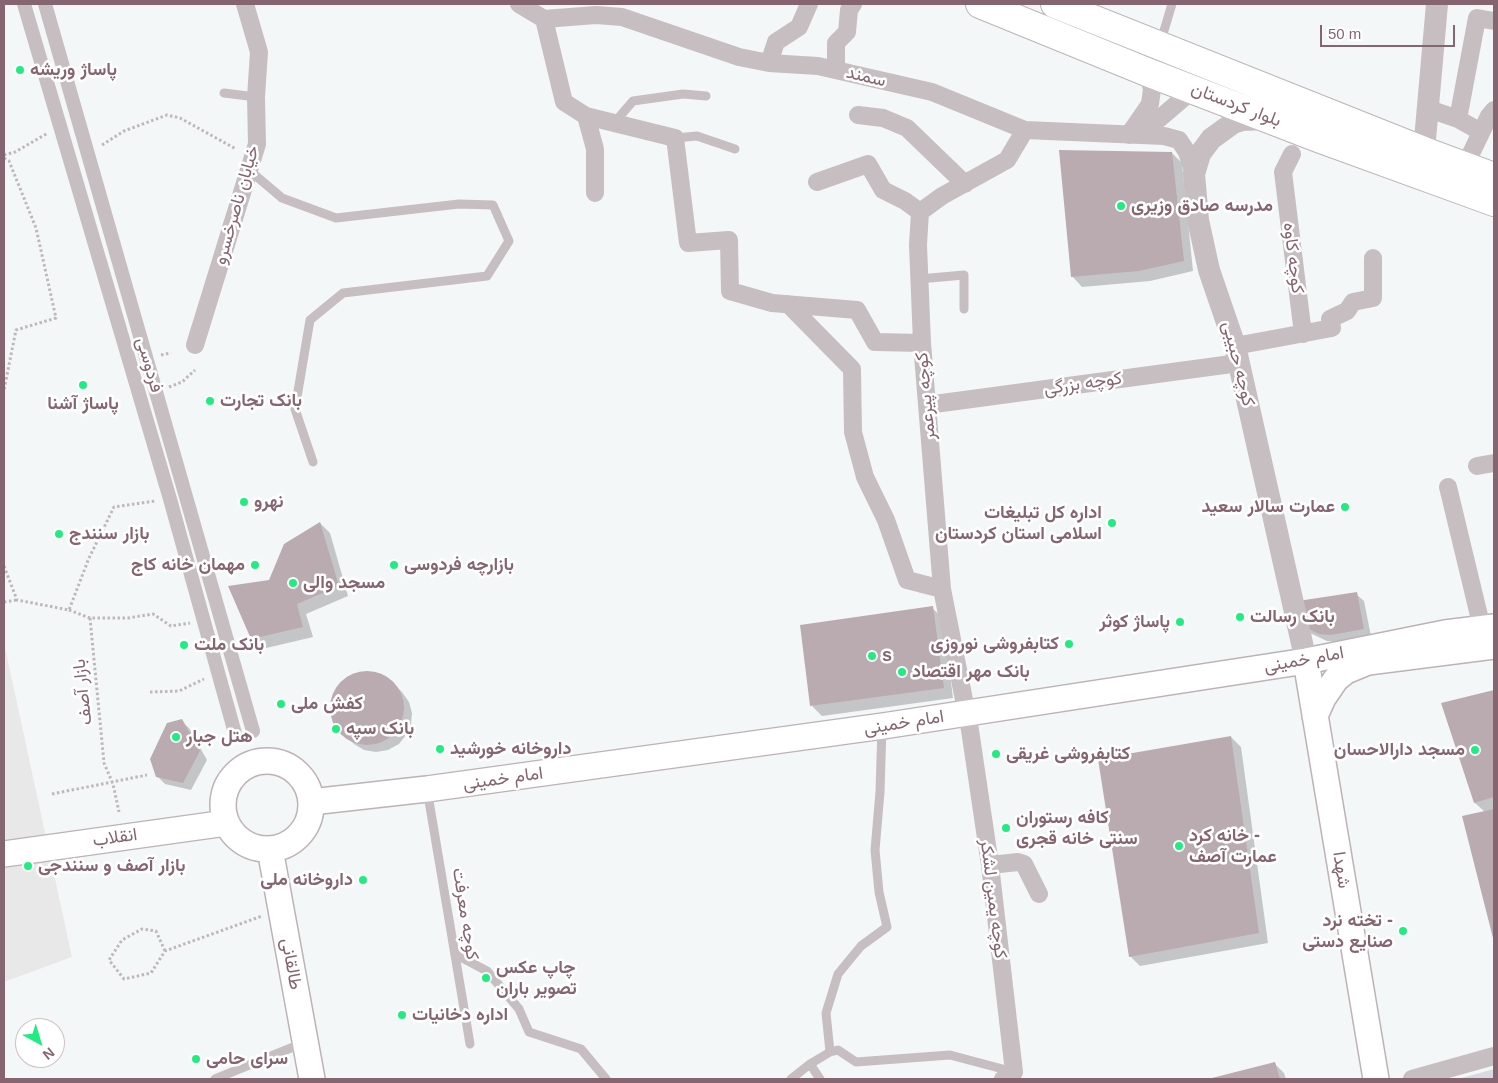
<!DOCTYPE html>
<meta charset="utf-8">
<style>
body{margin:0}
#map{position:relative;width:1498px;height:1083px;overflow:hidden;background:#f4f7f8;font-family:Helvetica,sans-serif}
canvas{display:block}
.frame{position:absolute;inset:0;border:5px solid #876570;pointer-events:none}
.north{position:absolute;left:15px;top:1018px;width:50px;height:50px;box-sizing:border-box;background:#fff;border:1px solid #cfc1c6;border-radius:50%;rotate:141deg;font-size:14px;font-weight:700;line-height:20px;text-align:center;color:#876570}
.north::after{content:'';display:block;margin:auto;width:18px;height:22px;background:#1fed80;clip-path:polygon(50% 0,100% 100%,50% 72%,0 100%)}
.scale{position:absolute;left:1320px;top:25px;width:135px;height:22px;box-sizing:border-box;border:2px solid #876570;border-top:0;padding-left:6px;font-size:15px;line-height:18px;white-space:nowrap;color:#876570;-webkit-text-stroke:4px #fff;paint-order:stroke}
</style>
<div id="map">
<canvas width="1498" height="1083"></canvas>
<div class="frame"></div>
<div class="north">N</div>
<div class="scale">50 m</div>
</div>
<script>
const ctx = document.querySelector('canvas').getContext('2d');
ctx.lineJoin = 'round';
function fillPath(path, color) { ctx.fillStyle = color; ctx.fill(path, 'evenodd'); }
const shape = rows => new Path2D(rows.map(r => 'M' + r).join(''));
function stroke(path, color, width, dash) { ctx.strokeStyle = color; ctx.lineWidth = width; ctx.lineCap = dash ? 'butt' : 'round'; ctx.setLineDash(dash || []); ctx.stroke(path); }
function label(font, color, halo, rows, align = 'center') {
  ctx.font = font + ' Helvetica,Vazirmatn,sans-serif'; ctx.lineWidth = 5; ctx.setLineDash([]); ctx.textBaseline = 'middle'; ctx.strokeStyle = halo; ctx.fillStyle = color; for (const [text, x, y, turn = 0] of rows) {
    ctx.save(); ctx.translate(x, y); ctx.rotate((+turn || 0) * Math.PI / 180); ctx.textAlign = isNaN(turn) ? turn : align; if (halo) ctx.strokeText(text, 0, 0); ctx.fillText(text, 0, 0); ctx.restore();
  }
}
fillPath(shape([
 [4,643,72,957,4,982]
]), '#e8e8e8');
fillPath(shape([
 [1494,1069,1494,1079,1458,1079]
]), '#d8dae2');
fillPath(shape([
 [1172,153,1182,163,1193,271,1150,281,1082,287,1072,276],
 [320,523,330,533,348,596,306,614,313,637,262,649,252,639,269,581],
 [1356,594,1364,601,1371,636,1339,642,1327,641,1310,633,1302,625],
 [932,608,943,618,953,698,822,716,812,706],
 [363,672,374,672,385,676,402,692,409,702,412,713,411,724,406,735,399,744,388,750,376,752,364,750,354,744,337,727,332,716,332,704,335,692,342,682,352,675],
 [1494,691,1494,940,1463,817,1485,812,1475,803,1443,704],
 [181,721,189,728,207,760,191,790,165,784,157,776],
 [1231,737,1241,747,1268,943,1140,966,1130,956],
 [1274,1063,1284,1073,1286,1079,1210,1079]
]), '#0003');
fillPath(shape([
 [1059,150,1172,152,1184,261,1139,271,1071,277],
 [320,522,339,586,297,604,303,627,251,639,228,586,269,580,284,544],
 [1357,592,1364,629,1331,635,1319,634,1301,625,1298,601],
 [933,606,944,688,810,706,800,625],
 '330 708a37 37 0 1 1 74 0a37 37 0 1 1-74 0Z',
 [1494,690,1494,797,1474,803,1441,703],
 [182,719,200,751,183,783,156,777,150,759,167,723],
 [1231,736,1259,933,1129,957,1098,759],
 [1494,809,1494,942,1462,816],
 [1275,1062,1280,1079,1208,1079]
]), '#baabb0');
const secondary = shape([
 [1306,661,1376,1079],
 [1315,716,1323,698,1336,679,1346,671,1368,662,1494,646],
 '223 805a44 44 0 1 1 88 0a44 44 0 1 1-88 0Z',
 [311,802,427,789,883,726,1306,661,1445,633,1494,627],
 [270,849,312,1079],
 [4,854,226,823]
]);
const primary = shape([
 [980,4,1147,72,1318,138,1494,202],
 [1055,4,1424,151,1494,177]
]);
stroke(secondary, '#beb2b6', 28);
stroke(primary, '#bdb3b7', 30);
stroke(shape([
 [102,145,124,131,167,115,180,118,236,149],
 [4,155,15,152,48,133],
 [4,158,9,161,36,228,56,318,16,330,4,390],
 [161,355,171,353],
 [169,387,182,382,195,370],
 [4,566,17,600,69,610,89,558,114,507,155,501],
 [4,602,17,600],
 [69,610,90,618,128,618,153,614,171,626,190,623],
 [90,618,104,763,113,784,119,812],
 [150,692,179,691,204,679],
 [52,794,147,775],
 [165,951,156,931,142,929,122,940,109,960,124,979,151,973,165,951,262,916]
]), '#bfb8ba', 3, [2.5, 2.5]);
stroke(shape([
 [1160,44,1172,4],
 [224,93,256,97],
 [614,123,633,101,683,94,706,96],
 [675,138,697,136,735,149],
 [249,170,282,198,336,218,459,204,493,205,509,241,487,276,343,293,310,320,295,409,313,462],
 [919,279,964,275,964,309],
 [427,789,470,1044],
 [455,954,487,971,519,1009,529,1032,581,1049,606,1079],
 [830,1052,826,1013,838,974,861,946,887,927,879,892,875,850,880,792,882,727],
 [810,1064,820,1079],
 [215,1079,303,1043],
 [791,1079,810,1064,830,1052,838,1050,856,1062,950,1055,1014,1072]
]), '#c7bec1', 9);
stroke(shape([
 [24,4,170,499,236,737],
 [45,4,253,731]
]), '#c7bec1', 14);
stroke(shape([
 [519,4,544,19,596,15,622,17,739,57,769,63,818,66,932,92,1025,130,1164,136,1179,140,1187,152,1194,174],
 [544,19,564,102,586,116,595,149,595,193],
 [769,63,776,42,799,27,809,4],
 [836,70,836,43,847,32,849,10,853,4],
 [1429,109,1458,119,1481,132],
 [858,115,883,118,907,128,965,184],
 [586,116,675,138,688,243,729,240,730,291,772,303,857,310,875,342,922,343],
 [1458,119,1477,18,1494,21],
 [1132,130,1150,104,1152,89,1147,72],
 [1129,135,1159,119,1194,89],
 [1292,154,1283,172,1303,334],
 [1465,166,1489,116,1494,110],
 [817,182,868,164,883,190,905,201,920,212],
 [788,304,852,369,853,432,865,477,886,520,907,580,942,589],
 [195,345,257,144,256,97,259,52,245,4],
 [1235,346,1332,328,1330,319,1347,311,1353,302,1373,298,1373,258],
 [927,405,1239,363],
 [1477,466,1494,463],
 [1448,487,1482,628],
 [990,865,1018,862,1024,864,1039,894],
 [1003,1079,1014,1072,990,865,970,730,942,589,922,343,918,245,920,212,942,196,1007,160,1025,130],
 [1412,1079,1494,1056]
]), '#c7bec1', 18);
stroke(shape([
 [1266,119,1242,120,1233,123,1211,139,1200,154,1194,174,1198,220,1209,270,1235,346,1306,661],
 [1424,151,1437,4]
]), '#c7bec1', 22);
stroke(secondary, '#fff', 25);
stroke(primary, '#fff', 28);
for (const [x, y, r, color] of [
 [20,70,5,"#1fed80"],
 [1121,206,5,"#1fed80"],
 [83,385,5,"#1fed80"],
 [210,401,5,"#1fed80"],
 [244,502,5,"#1fed80"],
 [1345,507,5,"#1fed80"],
 [1112,523,5,"#1fed80"],
 [59,534,5,"#1fed80"],
 [255,565,5,"#1fed80"],
 [394,565,5,"#1fed80"],
 [293,583,5,"#1fed80"],
 [1240,617,5,"#1fed80"],
 [1180,622,5,"#1fed80"],
 [1069,644,5,"#1fed80"],
 [184,645,5,"#1fed80"],
 [872,656,5,"#1fed80"],
 [902,672,5,"#1fed80"],
 [281,704,5,"#1fed80"],
 [336,729,5,"#1fed80"],
 [176,737,5,"#1fed80"],
 [440,749,5,"#1fed80"],
 [1475,750,5,"#1fed80"],
 [996,754,5,"#1fed80"],
 [1006,828,5,"#1fed80"],
 [1179,846,5,"#1fed80"],
 [28,866,5,"#1fed80"],
 [363,880,5,"#1fed80"],
 [1403,931,5,"#1fed80"],
 [486,978,5,"#1fed80"],
 [402,1015,5,"#1fed80"],
 [196,1059,5,"#1fed80"]
]) { const dot = new Path2D(); dot.arc(x, y, r, 0, 2 * Math.PI); ctx.fillStyle = color; ctx.fill(dot); stroke(dot, '#fff', 2); }
label('bold 18px', '#876570', '#fff', [
 ["پاساژ وریشه",30,70],
 ["مدرسه صادق وزیری",1131,206],
 ["بانک تجارت",220,401],
 ["پاساژ آشنا",83,404,"center"],
 ["نهرو",254,502],
 ["عمارت سالار سعید",1335,507,"right"],
 ["اداره کل تبلیغات",1102,513,"right"],
 ["اسلامی استان کردستان",1102,534,"right"],
 ["بازار سنندج",69,534],
 ["مهمان خانه کاج",245,565,"right"],
 ["بازارچه فردوسی",404,565],
 ["مسجد والی",303,583],
 ["بانک رسالت",1250,617],
 ["پاساژ کوثر",1170,622,"right"],
 ["کتابفروشی نوروزی",1059,644,"right"],
 ["بانک ملت",194,645],
 ["s",882,656],
 ["بانک مهر اقتصاد",912,672],
 ["کفش ملی",291,704],
 ["بانک سپه",346,729],
 ["هتل جبار",186,737],
 ["داروخانه خورشید",450,749],
 ["مسجد دارالاحسان",1465,750,"right"],
 ["کتابفروشی غریقی",1006,754],
 ["کافه رستوران",1016,818],
 ["سنتی خانه قجری",1016,839],
 ["خانه کرد -",1189,836],
 ["عمارت آصف",1189,857],
 ["بازار آصف و سنندجی",38,866],
 ["داروخانه ملی",353,880,"right"],
 ["تخته نرد -",1393,921,"right"],
 ["صنایع دستی",1393,942,"right"],
 ["چاپ عکس",496,968],
 ["تصویر باران",496,989],
 ["اداره دخانیات",412,1015],
 ["سرای حامی",206,1059]
], 'left');
label('18px', '#876570', '#fff', [
 ["سمند",866,77,13],
 ["بلوار کردستان",1236,105,21],
 ["خیابان ناصرخسرو",237,205,-74],
 ["کوچه کاوه",1293,258,83],
 ["کوچه حبیبی",1238,364,76],
 ["فردوسی",149,365,74],
 ["کوچه بزرگی",1083,384,-8],
 ["کوچه پیرعمر",926,396,-95],
 ["امام خمینی",1304,660,-10],
 ["بازار آصف",83,692,-96],
 ["امام خمینی",904,723,-9],
 ["امام خمینی",503,779,-8],
 ["انقلاب",115,838,-8],
 ["شهدا",1341,870,81],
 ["کوچه یمین لشکر",993,899,83],
 ["کوچه معرفت",465,914,81],
 ["طالقانی",291,964,80]
]);
</script>
